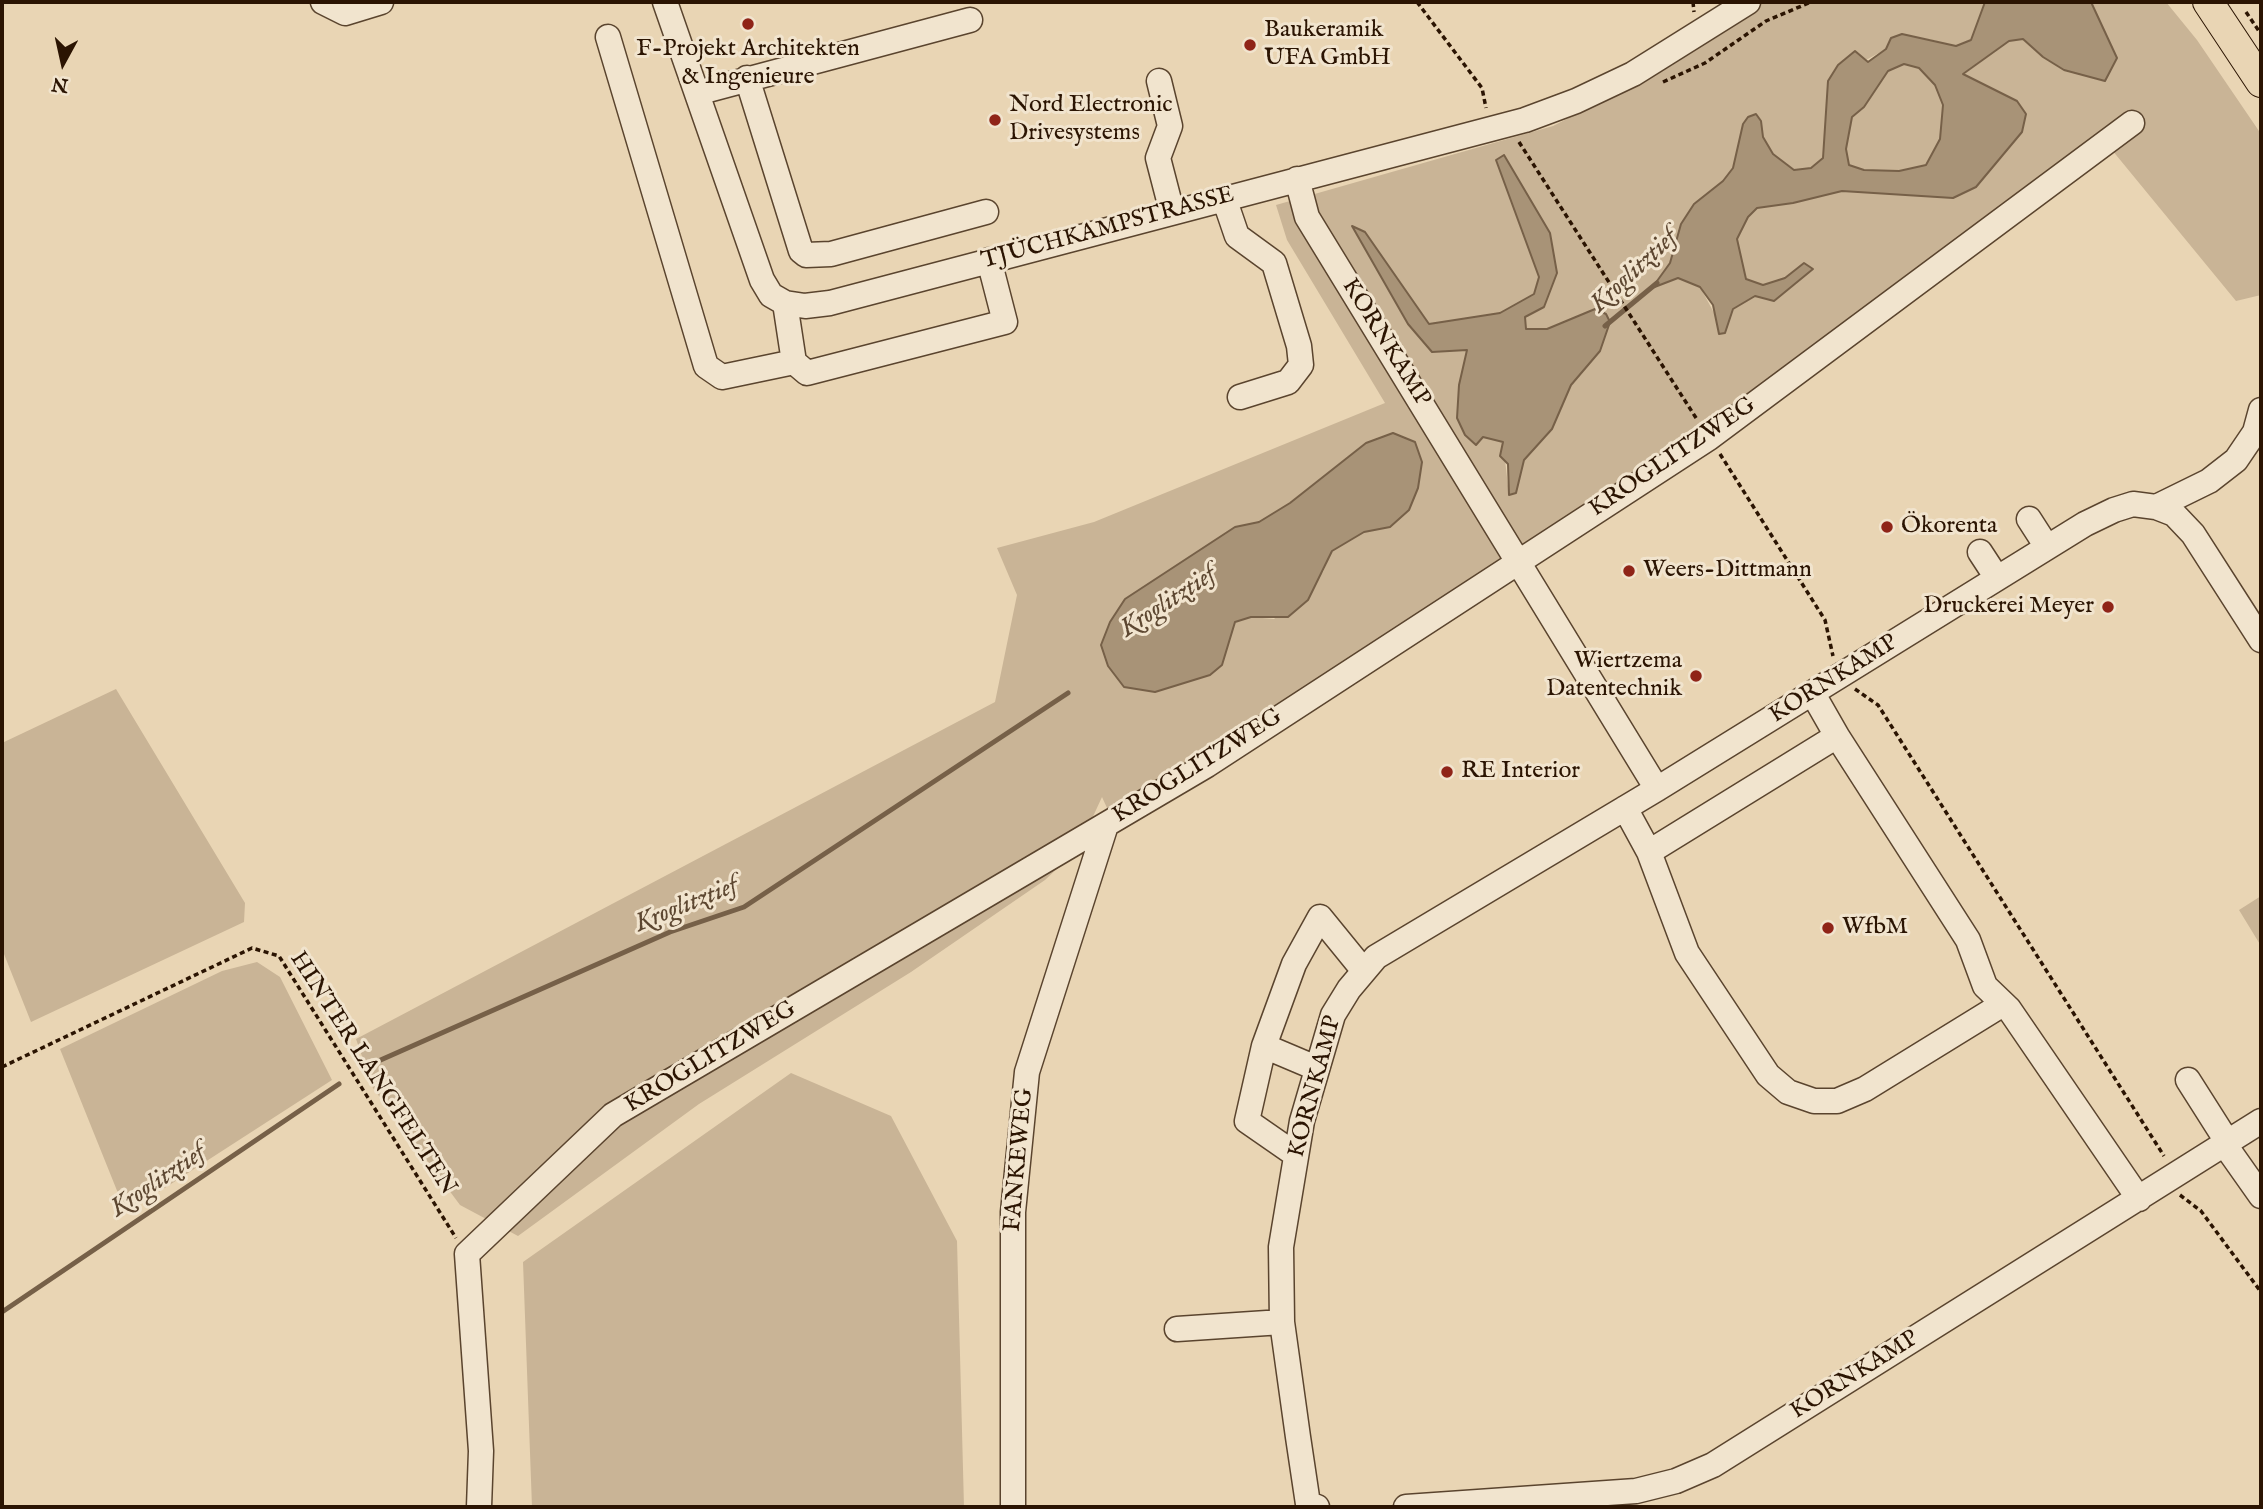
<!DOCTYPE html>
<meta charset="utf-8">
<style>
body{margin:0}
#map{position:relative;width:2263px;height:1509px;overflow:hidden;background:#e9d5b4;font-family:"IM FELL English",serif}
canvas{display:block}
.frame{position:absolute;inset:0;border:4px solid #2b1402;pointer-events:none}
.north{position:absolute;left:28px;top:28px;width:70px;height:70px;-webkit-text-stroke:5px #f1e4ce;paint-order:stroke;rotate:188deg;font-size:19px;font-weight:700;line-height:28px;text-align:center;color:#2b1402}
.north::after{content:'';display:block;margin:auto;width:24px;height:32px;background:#2b1402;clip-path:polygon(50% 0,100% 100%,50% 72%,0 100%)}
</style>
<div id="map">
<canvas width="2263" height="1509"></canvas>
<div class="frame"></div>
<div class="north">N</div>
</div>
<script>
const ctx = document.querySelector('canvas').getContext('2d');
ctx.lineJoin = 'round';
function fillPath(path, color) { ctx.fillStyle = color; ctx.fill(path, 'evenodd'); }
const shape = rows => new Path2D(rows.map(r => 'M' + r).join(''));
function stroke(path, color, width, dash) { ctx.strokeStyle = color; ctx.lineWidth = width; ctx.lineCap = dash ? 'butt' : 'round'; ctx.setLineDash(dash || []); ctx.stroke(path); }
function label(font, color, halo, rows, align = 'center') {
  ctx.font = font + ' "IM FELL English",serif'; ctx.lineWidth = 6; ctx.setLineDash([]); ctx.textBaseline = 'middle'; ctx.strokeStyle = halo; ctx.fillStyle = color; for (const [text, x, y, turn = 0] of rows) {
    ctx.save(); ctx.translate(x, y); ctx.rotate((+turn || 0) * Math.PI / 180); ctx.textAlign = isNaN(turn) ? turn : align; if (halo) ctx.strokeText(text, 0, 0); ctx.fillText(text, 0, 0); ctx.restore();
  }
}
fillPath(shape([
 [1762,2,1985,2,1972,40,1956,46,1928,39,1886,49,1828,81,1823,158,1811,168,1795,170,1773,154,1763,137,1761,121,1756,114,1743,124,1733,168,1723,181,1694,204,1681,224,1670,263,1653,287,1678,278,1700,287,1725,333,1732,310,1755,296,1775,301,1804,263,1785,278,1763,285,1746,279,1737,239,1748,217,1757,207,1793,203,1842,191,1953,198,1975,187,1985,172,1984,86,1963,75,2009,41,2023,39,2043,57,2117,58,2091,2,2166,2,2197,40,2261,134,2261,295,2236,301,2112,150,1498,587,1187,791,1118,832,1102,797,1078,849,1045,880,911,972,699,1104,518,1236,460,1205,373,1088,356,1039,995,702,1017,595,997,548,1094,522,1385,403,1287,240,1276,205,1553,126,1645,79],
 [1496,160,1557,273,1525,317,1526,329,1547,329,1595,309,1600,351,1571,385,1552,429,1524,460,1509,495,1503,442,1483,437,1476,445,1459,385,1467,350,1432,351,1408,324,1353,227,1365,232,1429,324,1500,314,1534,294,1539,277],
 [1366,443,1390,527,1364,532,1332,551,1323,572,1274,619,1251,617,1235,622,1235,527,1259,522,1290,503],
 [1904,64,1919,68,1935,85,1943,105,1940,139,1926,165,1899,171,1864,170,1849,165,1846,149,1852,117,1864,107,1888,71],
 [116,689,245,903,244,922,31,1022,2,949,2,743],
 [2261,896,2261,946,2239,910],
 [257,962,280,977,332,1080,126,1213,60,1049,222,971],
 [791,1073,891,1116,957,1241,964,1507,532,1507,523,1262]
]), '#c9b496');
const water = shape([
 [1985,2,2091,2,2117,58,2105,81,2064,70,2043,57,2023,39,2009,41,1963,74,2017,101,2026,114,2022,132,1976,187,1953,198,1842,191,1793,203,1757,208,1748,217,1737,239,1746,279,1763,285,1785,278,1804,263,1813,269,1774,301,1755,296,1733,309,1725,333,1719,334,1713,305,1700,287,1678,278,1652,288,1670,263,1681,224,1694,204,1723,181,1733,168,1743,124,1748,117,1756,114,1761,121,1763,137,1773,154,1794,170,1811,168,1823,158,1828,81,1838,65,1855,51,1868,62,1886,49,1891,38,1902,34,1956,46,1971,40,1985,2],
 [1904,64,1919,68,1935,85,1943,105,1940,139,1926,165,1899,171,1864,170,1849,165,1846,149,1852,117,1864,107,1888,71,1904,64],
 [1504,155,1550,233,1557,273,1544,307,1525,317,1526,329,1547,329,1595,309,1606,314,1610,322,1600,351,1571,385,1552,429,1524,460,1516,493,1509,495,1508,464,1500,456,1503,442,1483,437,1476,445,1465,435,1457,418,1459,385,1467,350,1432,352,1408,324,1352,226,1365,232,1429,324,1500,313,1534,294,1539,277,1496,160,1504,155],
 [1393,433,1415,442,1422,462,1418,488,1409,510,1390,527,1364,532,1332,551,1308,600,1288,617,1251,617,1235,622,1222,665,1210,675,1155,692,1124,687,1108,666,1101,645,1110,622,1125,599,1235,527,1259,522,1290,503,1366,443,1393,433]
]);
fillPath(water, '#a89377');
stroke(water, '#766048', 2);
stroke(shape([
 [1605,326,1657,283],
 [367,1066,670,932,744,907,1068,693],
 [2,1312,339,1084]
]), '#766048', 5);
const minor = shape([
 [323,2,345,13,381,2],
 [665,2,762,280,771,295,785,303,805,306,830,303,1525,120,1576,101,1633,74,1748,2],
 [608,37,706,366,722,377,794,362],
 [747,78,801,251,806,255,831,254,986,212],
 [1159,81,1170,126,1158,158,1172,212],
 [697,93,970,20],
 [1297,179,1307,217,1657,789],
 [1224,198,1237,236,1274,263,1299,346,1301,365,1288,382,1240,397],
 [785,303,794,362,807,373,1005,322,989,260],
 [2156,507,2209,481,2236,460,2255,432,2261,410],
 [2029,519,2047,547],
 [1980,552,1997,578],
 [1837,736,1968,940,1985,986,2009,1009,2139,1199],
 [1625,808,1649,852,1687,953,1768,1075,1788,1092,1814,1101,1837,1101,1865,1089,2003,1004],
 [1649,852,1837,736,1813,694],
 [1264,1046,1247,1121,1296,1155],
 [1316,1068,1264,1046,1294,964,1320,917,1364,971],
 [2188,1080,2228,1143],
 [2225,1145,2261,1196],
 [1177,1329,1282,1322],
 [479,1507,481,1451,467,1254,613,1115,1207,765,1709,438,2132,123],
 [1013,1507,1013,1212,1027,1072,1106,825],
 [1317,1507,1308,1504,1298,1437,1282,1322,1281,1247,1302,1121,1333,1015,1349,989,1376,957,1657,789,2085,524,2114,510,2133,504,2156,507,2174,514,2193,534,2261,640],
 [1406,1507,1636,1491,1676,1481,1713,1465,2261,1121]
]);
const major = shape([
 [2208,2,2261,82]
]);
stroke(minor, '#5a442e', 27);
stroke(major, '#2b1402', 32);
stroke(shape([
 [1417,2,1482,88,1486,108],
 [1693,2,1694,12],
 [2246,12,2261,34],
 [1663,82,1705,63,1766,21,1811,2],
 [1519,142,1698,421],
 [1720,454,1825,620,1833,656],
 [1855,689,1878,705,2164,1156],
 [2,1067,252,948,279,956,456,1238],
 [2180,1195,2201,1211,2261,1292]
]), '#2b1402', 3.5, [5, 3.5]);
stroke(minor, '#f1e4ce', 24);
stroke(major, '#e9d5b4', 30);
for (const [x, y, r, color] of [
 [748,24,7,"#8f2418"],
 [1250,45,7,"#8f2418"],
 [995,120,7,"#8f2418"],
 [1887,527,7,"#8f2418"],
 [1629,571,7,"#8f2418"],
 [2108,607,7,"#8f2418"],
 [1696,676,7,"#8f2418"],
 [1447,772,7,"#8f2418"],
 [1828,928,7,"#8f2418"]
]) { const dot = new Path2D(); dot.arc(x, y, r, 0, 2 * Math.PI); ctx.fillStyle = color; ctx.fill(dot); stroke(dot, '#f1e4ce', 2.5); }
label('24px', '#2b1402', '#f1e4ce', [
 ["Baukeramik",1264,31],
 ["UFA GmbH",1264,59],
 ["F-Projekt Architekten",748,50,"center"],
 ["& Ingenieure",748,78,"center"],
 ["Nord Electronic",1009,106],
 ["Drivesystems",1009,134],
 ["Ökorenta",1901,527],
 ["Weers-Dittmann",1643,571],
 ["Druckerei Meyer",2094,607,"right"],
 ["Wiertzema",1682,662,"right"],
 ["Datentechnik",1682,690,"right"],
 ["RE Interior",1461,772],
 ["WfbM",1842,928]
], 'left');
label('24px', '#2b1402', '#f1e4ce', [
 ["TJÜCHKAMPSTRASSE",1108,229,-15],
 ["KORNKAMP",1385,343,58],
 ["KROGLITZWEG",1673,458,-34],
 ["KORNKAMP",1834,680,-32],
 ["KROGLITZWEG",1198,767,-32],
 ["KROGLITZWEG",711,1058,-31],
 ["HINTER LANGFELTEN",372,1074,57],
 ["KORNKAMP",1316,1087,-75],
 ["FANKEWEG",1020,1160,-85],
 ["KORNKAMP",1855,1376,-32]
]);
label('italic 26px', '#5d4731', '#f1e4ce', [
 ["Kroglitztief",1635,272,-43],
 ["Kroglitztief",1169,603,-33],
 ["Kroglitztief",687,906,-22],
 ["Kroglitztief",159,1182,-34]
]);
</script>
